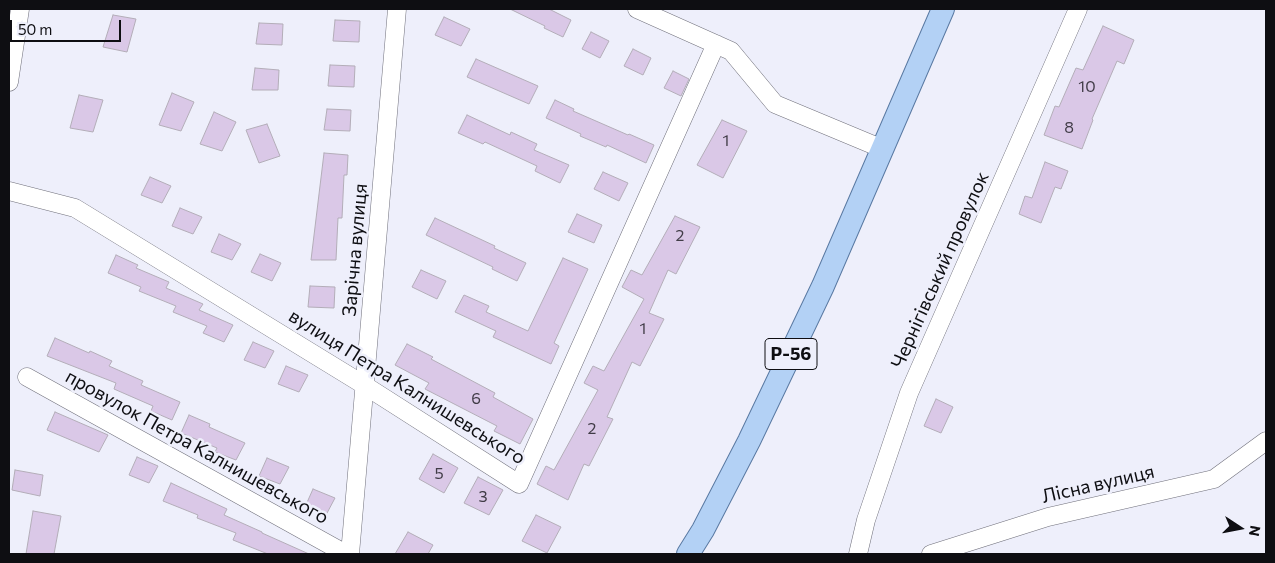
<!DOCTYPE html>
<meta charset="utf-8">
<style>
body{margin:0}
#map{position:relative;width:1275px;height:563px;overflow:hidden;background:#eeeffb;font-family:Commissioner,sans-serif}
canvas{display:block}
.frame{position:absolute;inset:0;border:10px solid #0e0e12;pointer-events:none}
.north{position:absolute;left:1215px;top:503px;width:50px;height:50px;-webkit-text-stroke:4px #eeeffb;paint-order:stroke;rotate:101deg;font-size:14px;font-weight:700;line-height:20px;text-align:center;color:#0e0e12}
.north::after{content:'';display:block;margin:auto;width:18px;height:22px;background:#0e0e12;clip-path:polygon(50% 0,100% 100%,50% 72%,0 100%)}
.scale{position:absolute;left:10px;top:20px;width:111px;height:22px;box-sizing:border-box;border:2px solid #0e0e12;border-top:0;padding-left:6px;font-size:15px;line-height:18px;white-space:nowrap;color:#0e0e12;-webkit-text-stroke:4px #eeeffb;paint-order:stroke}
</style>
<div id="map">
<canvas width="1275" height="563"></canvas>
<div class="frame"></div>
<div class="north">N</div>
<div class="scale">50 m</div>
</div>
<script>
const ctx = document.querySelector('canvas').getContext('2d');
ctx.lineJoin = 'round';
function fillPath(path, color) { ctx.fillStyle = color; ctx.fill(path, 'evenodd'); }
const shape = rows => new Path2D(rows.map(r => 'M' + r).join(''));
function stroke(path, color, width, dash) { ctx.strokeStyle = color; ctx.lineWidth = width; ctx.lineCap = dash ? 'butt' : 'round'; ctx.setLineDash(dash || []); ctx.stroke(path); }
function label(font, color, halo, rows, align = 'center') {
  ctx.font = font + ' Commissioner,sans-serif'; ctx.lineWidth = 5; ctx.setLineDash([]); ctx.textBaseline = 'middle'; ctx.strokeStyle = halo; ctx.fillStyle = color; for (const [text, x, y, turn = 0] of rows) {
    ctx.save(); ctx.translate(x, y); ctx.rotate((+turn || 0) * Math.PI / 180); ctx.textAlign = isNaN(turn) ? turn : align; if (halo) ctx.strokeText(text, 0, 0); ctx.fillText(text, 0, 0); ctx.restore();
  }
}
const building = shape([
 [510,9,549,9,571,20,563,37,544,28,545,26,510,9],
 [113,15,136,19,127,52,103,47,113,15],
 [444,17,470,29,461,46,435,35,444,17],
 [335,20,360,21,359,42,333,41,335,20],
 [259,23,283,24,282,45,256,44,259,23],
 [1103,26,1134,40,1124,64,1117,61,1092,119,1093,120,1082,149,1044,135,1055,106,1059,107,1076,68,1083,70,1103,26],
 [591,32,609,41,600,58,582,49,591,32],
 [633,49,651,58,643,75,624,66,633,49],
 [476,59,538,86,529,104,467,77,476,59],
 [330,65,355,66,354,87,328,86,330,65],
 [255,68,279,70,278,90,252,90,255,68],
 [673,71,689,79,681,96,664,88,673,71],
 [172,93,194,102,181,131,159,125,172,93],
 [79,95,103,100,93,132,70,128,79,95],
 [555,100,574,109,573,111,628,135,629,134,654,145,646,163,607,145,606,147,580,136,581,134,546,118,555,100],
 [327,109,351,110,350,131,324,130,327,109],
 [214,112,236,122,222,151,200,144,214,112],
 [467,115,510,135,511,132,537,144,534,150,569,165,560,183,535,171,537,166,485,142,483,144,458,133,467,115],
 [722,120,747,131,723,178,697,165,722,120],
 [267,124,280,156,259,163,246,130,267,124],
 [324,153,348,155,347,175,344,175,342,218,338,218,336,260,311,260,324,153],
 [1045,162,1068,171,1061,189,1055,187,1041,223,1019,214,1025,196,1032,198,1045,162],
 [603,172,628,183,619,201,594,189,603,172],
 [150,177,171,186,162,203,141,195,150,177],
 [180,208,202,217,193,234,172,226,180,208],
 [577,214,602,225,594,243,568,232,577,214],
 [675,216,700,227,676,274,668,270,649,313,664,319,640,366,632,362,607,417,613,419,589,466,584,464,568,500,537,484,546,466,554,470,598,390,584,383,593,366,604,371,644,299,622,287,631,270,642,275,675,216],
 [435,218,495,246,494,248,526,263,517,281,492,269,493,267,426,235,435,218],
 [219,234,241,244,232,260,211,252,219,234],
 [260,254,281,263,272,281,251,272,260,254],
 [116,255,138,265,136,268,169,282,166,288,203,304,199,310,233,325,224,342,203,333,207,326,173,312,176,306,139,291,141,287,108,273,116,255],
 [563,258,588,269,554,343,559,346,551,364,493,337,496,331,455,312,464,295,489,306,486,312,528,331,563,258],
 [421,270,446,281,437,299,412,287,421,270],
 [310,286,335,287,334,308,308,307,310,286],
 [55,338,89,353,90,351,112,361,109,366,143,381,141,385,180,402,172,420,151,411,153,406,114,389,116,383,47,356,55,338],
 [253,342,274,351,265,368,244,360,253,342],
 [407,344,433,357,431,359,495,393,493,397,533,419,520,444,494,431,497,426,425,389,429,383,395,365,407,344],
 [286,366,308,375,299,392,278,384,286,366],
 [936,399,953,407,941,433,924,426,936,399],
 [55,412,108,435,99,452,47,430,55,412],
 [189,415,210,424,209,427,245,443,236,460,215,452,217,448,181,433,189,415],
 [433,454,458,468,444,493,419,479,433,454],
 [137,457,158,466,149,483,129,475,137,457],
 [267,458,289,467,280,484,259,476,267,458],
 [15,470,43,475,40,496,12,490,15,470],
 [478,477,503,490,489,515,464,503,478,477],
 [171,483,227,509,224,515,262,532,262,533,309,554,268,554,233,540,236,533,197,518,198,515,163,501,171,483],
 [313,489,335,498,326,515,305,507,313,489],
 [33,511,61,516,54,554,26,554,33,511],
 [536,515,561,527,547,553,522,541,536,515],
 [408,532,433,545,428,554,395,554,408,532]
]);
fillPath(building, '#dac8e7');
stroke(building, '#b3adb8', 1);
const minor = shape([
 [637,9,731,51,775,104,883,149],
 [9,82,20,9],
 [9,191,75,208,364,385,519,484,716,44],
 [27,377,346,554],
 [350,554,397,9],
 [858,554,866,520,909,393,1078,9],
 [931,554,1048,517,1214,479,1266,441]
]);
const major = shape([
 [688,554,703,530,749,441,823,286,943,9]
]);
stroke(minor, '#70707b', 19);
stroke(major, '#5979a2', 24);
stroke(minor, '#fff', 18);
stroke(major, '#b3d1f5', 22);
label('16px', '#413c47', null, [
 ["10",1087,87],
 ["8",1069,128],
 ["1",726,141],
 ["2",680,236],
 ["1",643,329],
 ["6",476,399],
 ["2",592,429],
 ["5",439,474],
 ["3",483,497]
]);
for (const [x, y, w] of [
 [791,354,52]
]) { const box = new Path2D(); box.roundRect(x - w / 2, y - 15.5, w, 31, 4); ctx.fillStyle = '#eeeffb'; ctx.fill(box); stroke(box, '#0e0e12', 1); }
label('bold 18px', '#0e0e12', null, [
 ["Р-56",791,354]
]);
label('19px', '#0e0e12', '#eeeffb', [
 ["Зарічна вулиця",355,250,-85],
 ["Чернігівський провулок",940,270,-66],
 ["вулиця Петра Калнишевського",407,387,32],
 ["провулок Петра Калнишевського",197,447,29],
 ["Лісна вулиця",1098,484,-13]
]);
</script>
